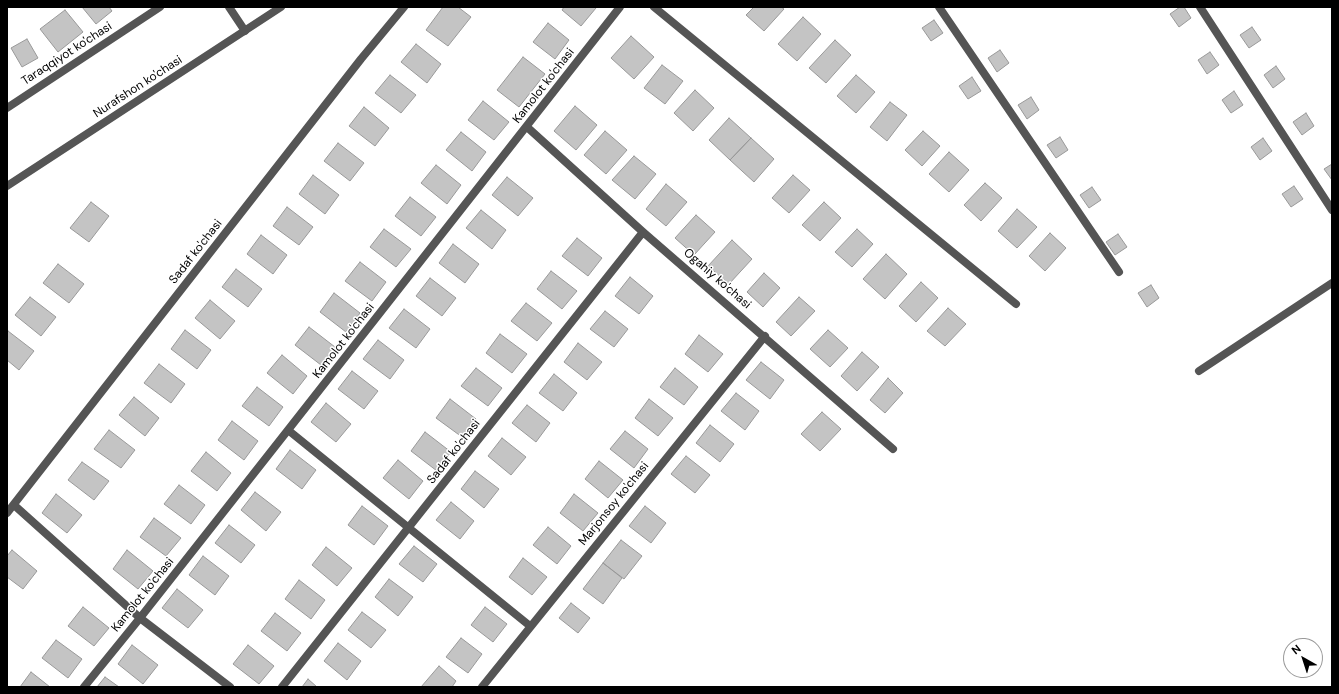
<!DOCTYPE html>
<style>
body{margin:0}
#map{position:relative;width:1339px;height:694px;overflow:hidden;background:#fff;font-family:"DM Sans",sans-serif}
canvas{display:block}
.frame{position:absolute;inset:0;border:8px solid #000;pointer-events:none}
.north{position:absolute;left:1283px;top:638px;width:40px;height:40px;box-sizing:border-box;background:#fff;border:1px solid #999;border-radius:50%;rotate:321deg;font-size:11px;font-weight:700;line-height:16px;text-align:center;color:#000}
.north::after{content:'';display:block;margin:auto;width:14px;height:18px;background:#000;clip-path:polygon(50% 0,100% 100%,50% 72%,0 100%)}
</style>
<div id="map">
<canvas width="1339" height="694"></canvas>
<div class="frame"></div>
<div class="north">N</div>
</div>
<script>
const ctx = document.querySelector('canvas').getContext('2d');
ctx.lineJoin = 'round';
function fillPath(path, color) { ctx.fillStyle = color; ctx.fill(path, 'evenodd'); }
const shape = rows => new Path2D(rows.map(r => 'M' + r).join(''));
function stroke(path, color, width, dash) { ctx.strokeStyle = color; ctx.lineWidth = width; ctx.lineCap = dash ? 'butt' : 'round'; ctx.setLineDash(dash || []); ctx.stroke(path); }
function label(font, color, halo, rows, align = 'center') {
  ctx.font = font + ' "DM Sans",sans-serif'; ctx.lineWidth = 3; ctx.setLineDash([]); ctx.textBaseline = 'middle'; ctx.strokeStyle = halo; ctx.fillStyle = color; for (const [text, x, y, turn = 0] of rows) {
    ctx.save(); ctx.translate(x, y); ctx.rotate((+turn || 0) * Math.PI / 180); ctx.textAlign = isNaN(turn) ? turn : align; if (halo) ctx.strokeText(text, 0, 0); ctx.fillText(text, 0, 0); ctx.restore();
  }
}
const building = shape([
 [82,7,109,7,112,11,96,24,82,7],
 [443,7,458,7,471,17,448,46,426,30,443,7],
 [564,7,595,7,596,8,581,26,562,10,564,7],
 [754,7,781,7,784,9,764,31,746,15,754,7],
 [1180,7,1184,7,1191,18,1179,27,1170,14,1180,7],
 [65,10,83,32,58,52,40,29,65,10],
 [803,17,821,34,797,61,778,44,803,17],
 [934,20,943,33,931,41,922,28,934,20],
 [548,23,569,40,555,59,533,42,548,23],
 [1252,27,1261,40,1249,48,1240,35,1252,27],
 [631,36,654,57,634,79,611,58,631,36],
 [27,39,38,58,22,67,11,48,27,39],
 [835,40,851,55,826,83,809,68,835,40],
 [416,44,441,64,427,83,401,62,416,44],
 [1000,50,1009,63,997,72,988,58,1000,50],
 [1210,52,1219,65,1207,74,1198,60,1210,52],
 [523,57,545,74,519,107,497,90,523,57],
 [662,65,683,81,665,104,644,88,662,65],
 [1276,66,1285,79,1273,88,1264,75,1276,66],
 [390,75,416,95,401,113,375,93,390,75],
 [856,75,875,92,856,113,837,96,856,75],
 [972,77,981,91,968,99,959,86,972,77],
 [695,90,714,108,693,131,674,113,695,90],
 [1234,91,1243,105,1231,113,1222,100,1234,91],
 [1031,97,1039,110,1027,119,1018,105,1031,97],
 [483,101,509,122,494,140,468,120,483,101],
 [890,102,907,115,887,141,870,127,890,102],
 [575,106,597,125,576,150,554,131,575,106],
 [364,107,389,128,375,146,349,126,364,107],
 [1306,113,1314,126,1302,135,1293,122,1306,113],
 [729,118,751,138,730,160,709,140,729,118],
 [605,131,627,150,606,174,584,155,605,131],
 [923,131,940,146,922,166,905,150,923,131],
 [461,132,486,152,472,171,446,150,461,132],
 [1060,137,1068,150,1056,158,1047,145,1060,137],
 [751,138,774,159,754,182,730,160,751,138],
 [1263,138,1272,151,1260,160,1251,147,1263,138],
 [338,143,364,163,350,181,324,161,338,143],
 [949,152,969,170,949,192,929,174,949,152],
 [634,156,656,174,635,199,612,180,634,156],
 [1332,164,1332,180,1324,169,1332,164],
 [436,165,461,185,447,204,421,183,436,165],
 [313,175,339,195,325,214,299,194,313,175],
 [793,175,810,190,789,213,772,198,793,175],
 [507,177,533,198,518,216,492,195,507,177],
 [985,183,1002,198,981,221,964,205,985,183],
 [666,184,687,202,666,226,646,209,666,184],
 [1294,186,1303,199,1291,207,1282,194,1294,186],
 [1092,187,1101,200,1089,208,1080,195,1092,187],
 [410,197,436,217,421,236,395,216,410,197],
 [91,202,109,216,89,242,70,228,91,202],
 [824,202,841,218,820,241,802,225,824,202],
 [287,207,313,227,299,245,273,226,287,207],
 [1017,209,1037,227,1017,248,998,231,1017,209],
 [481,210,506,230,492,249,466,228,481,210],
 [696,215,715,232,694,255,675,238,696,215],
 [384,229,411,249,396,267,370,247,384,229],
 [857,229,873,244,852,267,835,252,857,229],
 [1050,233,1066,248,1045,271,1029,256,1050,233],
 [1118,234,1127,247,1115,255,1106,242,1118,234],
 [261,235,287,255,273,274,247,254,261,235],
 [577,238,602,258,588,276,562,256,577,238],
 [732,240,752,259,729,284,708,266,732,240],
 [453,244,479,264,465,283,439,263,453,244],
 [886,254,907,274,885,299,863,279,886,254],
 [360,262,386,282,372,301,345,281,360,262],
 [58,264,84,284,69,303,43,283,58,264],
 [236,269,262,289,248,307,222,287,236,269],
 [551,271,577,291,562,309,537,289,551,271],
 [764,273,780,288,763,307,747,292,764,273],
 [630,277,653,296,639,314,615,296,630,277],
 [430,278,456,298,442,316,416,296,430,278],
 [921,282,938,298,916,322,899,306,921,282],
 [1151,285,1159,298,1147,307,1138,293,1151,285],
 [334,293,360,313,346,332,320,312,334,293],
 [30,297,56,317,41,336,15,315,30,297],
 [799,297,815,311,791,336,776,322,799,297],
 [210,300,235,321,220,339,195,318,210,300],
 [526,303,552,323,537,341,511,321,526,303],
 [948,308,966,324,945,346,927,331,948,308],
 [404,309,430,329,416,348,389,328,404,309],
 [605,311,628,329,614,347,590,329,605,311],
 [309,327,335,347,321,365,295,345,309,327],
 [185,330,211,350,197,369,171,349,185,330],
 [828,330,848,348,830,367,810,349,828,330],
 [8,331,34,351,19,370,7,360,7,332,8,331],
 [500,334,527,354,512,373,486,353,500,334],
 [699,335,723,354,708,372,685,354,699,335],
 [378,340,404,360,390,379,363,359,378,340],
 [578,343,602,362,587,380,564,362,578,343],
 [862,352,879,367,857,391,841,376,862,352],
 [282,355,307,376,293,394,267,373,282,355],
 [761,362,784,380,770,399,746,380,761,362],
 [159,364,185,384,171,403,144,383,159,364],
 [476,368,502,388,488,406,461,386,476,368],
 [675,368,698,387,684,405,660,387,675,368],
 [352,371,378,391,364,409,338,389,352,371],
 [554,374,577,393,563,411,539,393,554,374],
 [888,378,903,393,885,413,870,400,888,378],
 [257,387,283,407,269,426,242,406,257,387],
 [736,393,759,411,745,430,721,411,736,393],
 [134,397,159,418,145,436,119,415,134,397],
 [450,399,476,419,462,437,436,418,450,399],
 [649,399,673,418,658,436,635,418,649,399],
 [326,403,351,424,336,442,311,422,326,403],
 [527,405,550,423,536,442,512,423,527,405],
 [822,412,841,429,820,451,801,434,822,412],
 [232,421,258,441,244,460,218,440,232,421],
 [710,425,734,444,720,462,696,443,710,425],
 [109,430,135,450,121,468,94,449,109,430],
 [625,431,648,449,634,468,610,449,625,431],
 [425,432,451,452,437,471,411,451,425,432],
 [502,438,526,457,511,475,488,456,502,438],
 [290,450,316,470,302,489,276,469,290,450],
 [206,452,231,473,217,491,191,471,206,452],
 [686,456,710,475,695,493,671,474,686,456],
 [398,460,423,481,409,499,383,478,398,460],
 [599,461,623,480,608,498,585,479,599,461],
 [82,462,109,481,94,500,68,480,82,462],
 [475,471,499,489,484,508,461,489,475,471],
 [179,485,205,505,191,524,164,504,179,485],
 [255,492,281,512,266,531,241,510,255,492],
 [56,494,82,515,67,533,42,513,56,494],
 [574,494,598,513,583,531,560,513,574,494],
 [451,502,474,521,460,539,436,520,451,502],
 [362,506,388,526,374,545,348,525,362,506],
 [645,506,666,523,651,543,629,526,645,506],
 [154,518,181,538,166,556,140,537,154,518],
 [229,525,255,545,241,563,215,543,229,525],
 [548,527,571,546,557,564,533,545,548,527],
 [621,540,642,556,624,579,603,563,621,540],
 [414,546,437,564,423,582,399,564,414,546],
 [326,547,352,568,337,586,312,565,326,547],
 [12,550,37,571,23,589,7,577,7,556,12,550],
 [127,550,153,571,138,589,113,569,127,550],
 [203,556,229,576,215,595,189,575,203,556],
 [523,558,547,577,532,595,509,577,523,558],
 [603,563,622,578,603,604,583,589,603,563],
 [389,579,413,597,398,616,375,597,389,579],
 [299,580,325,600,311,619,285,599,299,580],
 [177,589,203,610,188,628,162,608,177,589],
 [571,603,590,618,578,633,559,618,571,603],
 [83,607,109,628,94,646,68,626,83,607],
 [485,607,507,624,493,642,471,625,485,607],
 [362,612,386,630,371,648,348,630,362,612],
 [275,613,301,633,287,651,261,631,275,613],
 [461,638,482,654,468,673,446,657,461,638],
 [56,640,82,659,68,678,42,658,56,640],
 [338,643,361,661,347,680,324,661,338,643],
 [132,645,158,665,143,684,118,664,132,645],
 [248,645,274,666,259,684,233,664,248,645],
 [439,666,456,681,452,687,421,687,439,666],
 [31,672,50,687,20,687,31,672],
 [105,677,119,687,97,687,105,677],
 [308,679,317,687,302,687,308,679]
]);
fillPath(building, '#c4c4c4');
stroke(building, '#999', 1);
stroke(shape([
 [229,7,245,31],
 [654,7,1016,304],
 [939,7,1119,272],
 [1200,7,1332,210],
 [7,108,160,7],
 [527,127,643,232,893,449],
 [1199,371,1332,283],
 [288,430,530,626],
 [14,505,140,618,230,687],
 [7,513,361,59,404,7],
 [84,687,140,618,288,430,620,7],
 [282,687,643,232],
 [482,687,765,336]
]), '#555', 8);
stroke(shape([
 [7,186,281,7]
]), '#555', 8);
label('12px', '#000', '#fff', [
 ["Taraqqiyot ko'chasi",67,54,-33],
 ["Kamolot ko'chasi",544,86,-52],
 ["Nurafshon ko'chasi",138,87,-33],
 ["Sadaf ko'chasi",196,252,-52],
 ["Ogahiy ko'chasi",717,279,41],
 ["Kamolot ko'chasi",344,341,-52],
 ["Sadaf ko'chasi",454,452,-52],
 ["Marjonsoy ko'chasi",614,504,-51],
 ["Kamolot ko'chasi",143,595,-51]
]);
</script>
